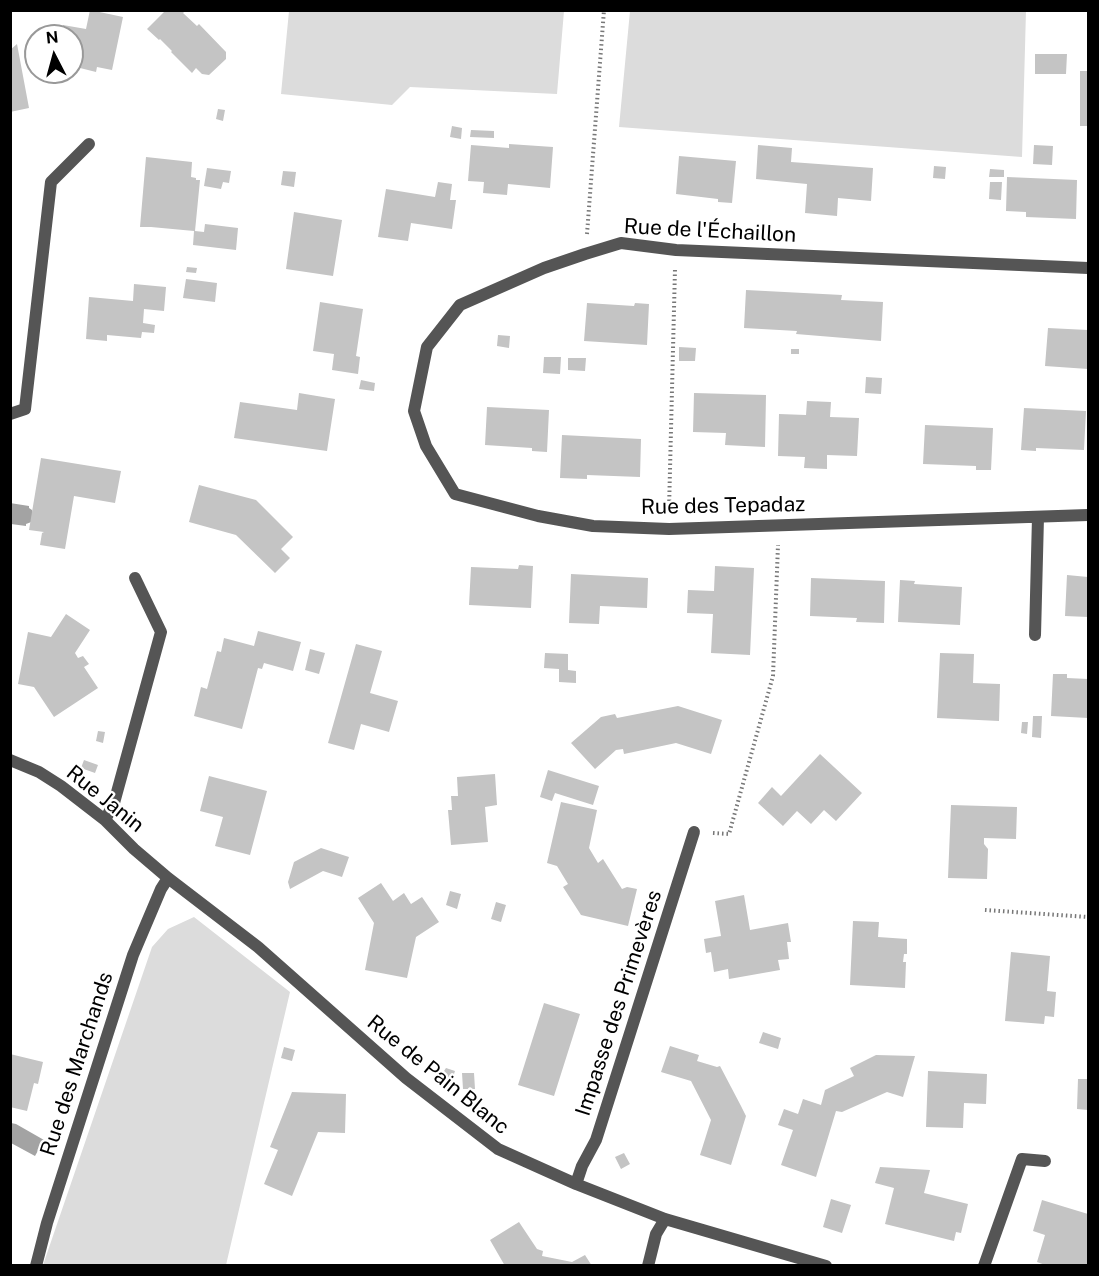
<!DOCTYPE html>
<meta charset="utf-8">
<style>
body{margin:0}
#map{position:relative;width:1099px;height:1276px;overflow:hidden;background:#fff;font-family:"Public Sans",sans-serif}
canvas{display:block}
.frame{position:absolute;inset:0;border:12px solid #000;pointer-events:none}
.north{position:absolute;left:24px;top:24px;width:60px;height:60px;box-sizing:border-box;background:#fff;border:2px solid #999;border-radius:50%;rotate:354deg;font-size:16px;font-weight:700;line-height:24px;text-align:center;color:#000}
.north::after{content:'';display:block;margin:auto;width:21px;height:27px;background:#000;clip-path:polygon(50% 0,100% 100%,50% 72%,0 100%)}
</style>
<div id="map">
<canvas width="1099" height="1276"></canvas>
<div class="frame"></div>
<div class="north">N</div>
</div>
<script>
const ctx = document.querySelector('canvas').getContext('2d');
ctx.lineJoin = 'round';
function fillPath(path, color) { ctx.fillStyle = color; ctx.fill(path, 'evenodd'); }
const shape = rows => new Path2D(rows.map(r => 'M' + r).join(''));
function stroke(path, color, width, dash) { ctx.strokeStyle = color; ctx.lineWidth = width; ctx.lineCap = dash ? 'butt' : 'round'; ctx.setLineDash(dash || []); ctx.stroke(path); }
function label(font, color, halo, rows, align = 'center') {
  ctx.font = font + ' "Public Sans",sans-serif'; ctx.lineWidth = 4.5; ctx.setLineDash([]); ctx.textBaseline = 'middle'; ctx.strokeStyle = halo; ctx.fillStyle = color; for (const [text, x, y, turn = 0] of rows) {
    ctx.save(); ctx.translate(x, y); ctx.rotate((+turn || 0) * Math.PI / 180); ctx.textAlign = isNaN(turn) ? turn : align; if (halo) ctx.strokeText(text, 0, 0); ctx.fillText(text, 0, 0); ctx.restore();
  }
}
fillPath(shape([
 [289,11,564,11,557,94,410,87,392,105,281,94],
 [630,11,1026,11,1022,157,619,127],
 [194,917,290,992,226,1265,43,1265,152,947,168,929]
]), '#dcdcdc');
fillPath(shape([
 [10,503,29,506,29,508,32,510,34,521,26,524,26,526,11,524],
 [11,1123,16,1124,44,1140,35,1156,11,1143]
]), '#a3a3a3');
fillPath(shape([
 [90,10,123,17,112,70,97,67,96,72,80,68,79,71,72,69,72,36,61,36,63,25,86,29],
 [166,10,186,10,183,13,197,26,199,24,226,52,226,59,209,75,202,74,196,68,192,73,171,52,172,51,160,39,159,40,147,29],
 [17,44,29,108,10,112,10,50],
 [1035,54,1067,54,1066,74,1035,74],
 [1080,71,1088,71,1088,126,1080,126],
 [218,109,225,110,223,121,216,119],
 [452,126,462,128,461,139,450,137],
 [471,130,494,131,494,138,470,137],
 [509,144,553,147,550,188,508,184,507,195,483,193,484,182,468,181,471,145,509,148],
 [758,145,792,148,791,162,873,168,871,201,838,198,837,216,805,213,807,184,756,179],
 [1034,145,1053,146,1052,165,1033,164],
 [679,156,736,161,732,203,718,202,718,199,676,194],
 [146,157,192,162,191,177,196,178,196,180,200,180,195,231,204,232,205,224,238,228,236,250,193,245,194,231,151,227,140,227],
 [934,166,946,167,945,179,933,178],
 [207,168,231,171,229,183,223,182,221,189,204,186],
 [990,169,1004,170,1004,177,989,177],
 [283,171,296,172,294,187,281,185],
 [1007,177,1077,180,1076,219,1026,217,1026,212,1006,211],
 [438,182,452,184,450,200,456,200,452,229,411,223,408,241,378,237,386,189,435,197],
 [990,182,1002,182,1001,200,989,199],
 [294,212,342,220,333,276,286,269],
 [187,267,197,268,196,273,186,272],
 [186,279,217,283,215,302,183,298],
 [134,284,166,287,164,311,144,309,143,323,155,325,154,333,142,332,141,338,107,335,107,341,86,339,89,297,133,301],
 [746,290,842,295,841,300,883,302,881,341,796,334,797,331,744,328],
 [320,302,363,309,356,356,360,357,358,374,332,370,334,354,313,351],
 [587,303,634,306,635,303,649,304,647,345,584,341],
 [1048,328,1088,330,1088,369,1045,366],
 [498,335,510,336,509,348,497,346],
 [679,347,696,348,695,361,679,361],
 [791,349,799,349,799,354,791,354],
 [544,357,561,357,560,374,543,373],
 [568,358,586,358,585,371,568,370],
 [866,377,882,378,881,394,865,393],
 [361,380,375,383,374,391,359,389],
 [299,393,335,399,327,451,234,438,240,402,297,410],
 [694,393,766,395,765,447,725,445,726,433,693,432],
 [807,401,831,402,830,417,859,418,857,456,827,455,827,469,804,468,805,457,778,456,779,414,806,415],
 [487,407,549,410,547,452,532,451,532,448,485,445],
 [1024,408,1086,411,1084,450,1036,448,1036,451,1021,450],
 [925,425,993,428,991,470,976,470,976,466,923,464],
 [562,435,641,439,640,477,587,475,587,479,560,478],
 [41,458,121,471,115,503,74,496,65,549,40,545,42,533,44,532,29,530],
 [199,485,256,500,293,537,281,549,290,558,275,573,236,535,189,522],
 [519,565,533,566,531,608,469,605,471,567,518,569],
 [715,566,754,568,750,655,711,653,713,614,687,613,688,590,714,591],
 [571,574,648,578,647,608,600,606,599,624,569,623],
 [1067,575,1088,577,1088,617,1065,616],
 [811,578,885,581,884,623,856,622,857,618,810,616],
 [900,580,915,581,914,584,962,587,960,625,898,622],
 [66,614,90,630,75,653,78,658,83,656,89,664,84,667,98,688,54,717,34,687,18,684,28,632,51,637],
 [258,631,301,642,293,671,264,663,262,669,258,668,242,729,194,716,201,687,207,689,217,651,221,652,224,638,254,646],
 [356,644,382,651,370,693,398,701,389,732,361,724,354,750,328,743],
 [310,649,325,653,319,674,305,670],
 [545,653,568,654,568,670,576,671,576,683,559,682,559,669,544,668],
 [940,653,974,654,973,683,1000,684,999,721,937,718],
 [1053,674,1067,674,1067,678,1088,679,1088,718,1051,716],
 [678,706,722,720,711,754,676,743,624,754,623,749,616,750,595,769,571,743,601,717,615,714,617,718],
 [1033,716,1042,716,1041,738,1032,737],
 [1022,722,1028,722,1027,734,1021,733],
 [98,731,105,732,103,743,96,741],
 [820,754,862,793,836,821,824,810,811,824,797,811,783,826,758,803,772,787,781,796],
 [84,760,98,765,95,773,81,768],
 [548,770,599,786,593,805,555,793,552,801,540,797],
 [495,774,497,805,485,807,488,842,451,845,448,810,452,810,451,796,458,796,457,777],
 [209,776,267,791,250,855,215,846,223,817,200,811],
 [561,802,597,810,589,848,598,863,603,859,622,889,627,887,637,889,628,926,581,915,563,887,568,884,557,866,547,863],
 [951,805,1017,807,1016,839,984,838,984,844,988,849,987,879,948,878],
 [321,848,349,857,342,877,323,871,290,889,288,882,294,862],
 [381,883,393,901,404,893,411,904,422,897,439,922,416,937,407,978,365,970,374,923,358,898],
 [450,891,461,894,457,909,446,905],
 [744,895,750,930,788,923,791,942,787,942,789,959,778,960,780,970,729,979,728,969,714,972,711,952,706,953,704,939,721,936,715,901],
 [496,902,506,905,501,922,491,919],
 [853,921,879,922,878,937,907,939,907,954,904,954,903,962,906,962,905,988,850,985],
 [1011,952,1050,956,1047,991,1056,992,1054,1017,1045,1016,1044,1024,1005,1021],
 [544,1003,580,1014,554,1096,518,1085],
 [763,1032,781,1038,778,1049,759,1043],
 [670,1046,699,1055,697,1061,717,1067,720,1066,741,1106,746,1116,731,1165,700,1155,711,1120,691,1081,661,1072],
 [284,1047,295,1050,292,1061,281,1058],
 [10,1054,43,1062,38,1084,34,1083,27,1111,10,1107],
 [876,1055,915,1056,903,1097,887,1092,842,1112,836,1111,816,1177,781,1165,793,1130,778,1125,784,1109,798,1114,803,1099,821,1105,825,1090,854,1076,850,1068],
 [446,1068,455,1071,449,1090,438,1080],
 [928,1071,987,1074,986,1104,964,1103,963,1128,926,1127],
 [462,1073,474,1073,475,1089,463,1089],
 [1078,1079,1088,1079,1088,1110,1077,1109],
 [292,1092,346,1094,345,1133,318,1132,292,1196,264,1184,278,1150,270,1147],
 [624,1153,630,1164,621,1169,615,1157],
 [880,1167,930,1170,924,1193,968,1204,961,1233,956,1232,954,1241,885,1224,894,1188,875,1183],
 [831,1199,851,1205,842,1233,823,1227],
 [1042,1200,1088,1214,1088,1266,1048,1266,1037,1262,1045,1235,1033,1231],
 [519,1222,537,1249,543,1251,542,1256,572,1262,585,1255,592,1266,505,1266,490,1240]
]), '#c4c4c4');
stroke(shape([
 [587,234,604,10],
 [669,510,675,269],
 [713,833,729,834,773,676,778,545],
 [985,910,1088,917]
]), '#777', 4, [1.5, 3]);
stroke(shape([
 [1088,268,676,250,621,243,585,254,544,268,460,305,427,347,414,411,426,446,455,494,538,516,593,526,669,529,1088,515],
 [10,414,25,409,51,182,89,144],
 [1035,635,1038,517],
 [10,760,39,772,61,786,105,820,134,849,168,878,258,947,406,1078,498,1149,576,1184,665,1219,826,1266],
 [105,820,114,803,161,632,135,578],
 [576,1184,582,1166,596,1140,694,832],
 [36,1266,47,1223,133,955,161,889,168,878],
 [648,1266,656,1234,665,1219],
 [984,1266,1022,1159,1045,1161]
]), '#555', 12);
label('21px', '#000', '#fff', [
 ["Rue de l'Échaillon",710,231,3],
 ["Rue des Tepadaz",723,506,-1],
 ["Rue Janin",105,799,39],
 ["Impasse des Primevères",619,1003,-72],
 ["Rue des Marchands",77,1064,-72],
 ["Rue de Pain Blanc",438,1075,39]
]);
</script>
